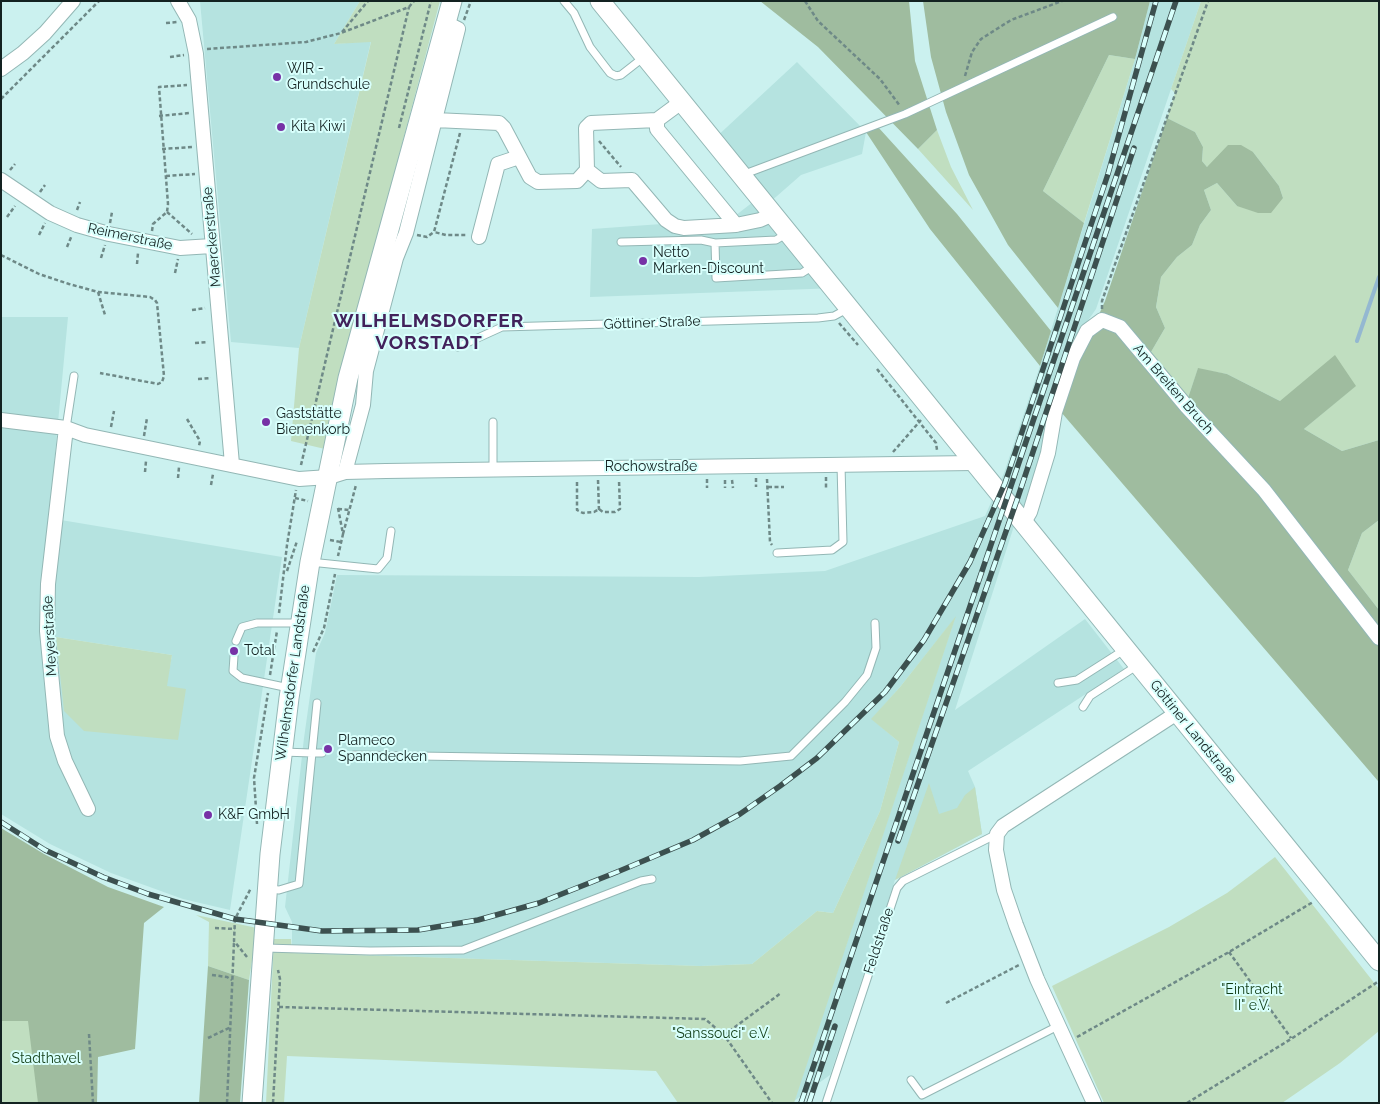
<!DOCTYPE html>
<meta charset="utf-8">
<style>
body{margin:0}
#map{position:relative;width:1380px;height:1104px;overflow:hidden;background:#cbf1ef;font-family:Raleway,sans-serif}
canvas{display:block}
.frame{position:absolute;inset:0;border:2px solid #132221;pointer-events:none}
</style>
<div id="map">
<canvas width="1380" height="1104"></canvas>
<div class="frame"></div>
</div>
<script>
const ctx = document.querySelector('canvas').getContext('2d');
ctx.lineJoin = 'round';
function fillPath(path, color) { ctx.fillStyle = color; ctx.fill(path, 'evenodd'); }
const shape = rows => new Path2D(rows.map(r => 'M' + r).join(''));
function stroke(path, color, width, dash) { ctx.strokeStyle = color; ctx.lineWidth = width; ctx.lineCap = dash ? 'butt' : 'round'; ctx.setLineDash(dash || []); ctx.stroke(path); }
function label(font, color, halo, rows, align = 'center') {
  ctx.font = font + ' Raleway,sans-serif'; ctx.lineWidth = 4; ctx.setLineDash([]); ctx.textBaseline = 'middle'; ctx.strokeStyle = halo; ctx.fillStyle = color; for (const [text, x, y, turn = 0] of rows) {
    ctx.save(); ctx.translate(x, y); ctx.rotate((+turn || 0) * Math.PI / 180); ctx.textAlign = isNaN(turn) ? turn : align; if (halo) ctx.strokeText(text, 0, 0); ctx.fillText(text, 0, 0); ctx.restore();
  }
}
fillPath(shape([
 [200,1,360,1,334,44,371,41,299,348,231,342],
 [1150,1,1201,1,1096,309,1082,329,1027,504,1014,526,955,710,1085,619,1124,669,968,771,975,787,982,834,895,880,830,1075,794,1101,955,618,900,687,872,719,899,742,880,811,833,913,817,911,752,964,701,966,292,953,292,922,285,907,304,738,316,653,325,633,337,575,699,577,825,571,985,516,1004,473,1040,366,1135,59],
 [797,62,866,132,862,154,801,175,769,203,838,288,590,297,592,229,731,219,762,195,713,140],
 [1,317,68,317,49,518,282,557,230,910,183,899,111,873,50,844,1,814],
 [56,637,172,655,166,686]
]), '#b5e3e0');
fillPath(shape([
 [360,1,440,1,350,340,325,449,291,441,299,348,371,42,334,44],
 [1201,1,1379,1,1379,440,1342,451,1304,429,1355,386,1280,401,1227,374,1198,369,1188,398,1151,352,1165,328,1156,307,1161,277,1177,257,1192,245,1200,225,1211,210,1204,190,1217,183,1237,206,1283,198,1279,186,1253,152,1207,167,1202,161,1203,147,1195,132,1167,118,1175,93,1171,89],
 [1109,55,1135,59,1084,223,1043,191],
 [937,130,951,167,973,210,918,149],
 [1379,520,1379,610,1348,570,1362,533],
 [956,616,794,1103,678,1103,656,1071,287,1056,284,1103,266,1103,274,939,291,939,292,953,701,966,752,964,817,911,833,913,880,811,899,742,871,719,900,687],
 [56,637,172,655,167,686,186,689,178,740,84,731,64,711],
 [929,783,939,814,957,808,965,795,975,787,982,834,895,880],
 [1275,857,1379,989,1379,1031,1340,1063,1282,1103,1104,1103,1052,986,1169,927,1227,893],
 [196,915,257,928,249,980,208,966,209,922],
 [1,950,97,1103,1,1103]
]), '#c0dec0');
fillPath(shape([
 [760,1,909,1,915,61,937,130,918,149,818,47],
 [923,1,1150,1,1135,59,1109,55,1043,191,1084,223,1058,308,1008,245,969,175,946,112,931,57],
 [1167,118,1195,132,1203,147,1202,161,1207,167,1228,145,1241,145,1253,152,1279,186,1283,198,1271,213,1258,213,1237,206,1217,183,1204,190,1211,210,1200,225,1192,245,1177,257,1161,277,1156,307,1165,328,1151,352,1188,398,1198,368,1227,374,1280,401,1335,355,1356,386,1304,429,1342,451,1379,440,1379,520,1362,533,1348,570,1379,610,1378,781,1061,412,1079,359,1105,301],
 [878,127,957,214,1051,331,1040,366,930,229,866,132],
 [1,828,44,854,108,887,164,907,144,923,135,1049,98,1057,97,1103,38,1103,28,1021,1,1021],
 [208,966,249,980,240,1103,199,1103]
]), '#9fbc9f');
stroke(shape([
 [1357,341,1379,277]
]), '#94b8d1', 4);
const lane = shape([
 [564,1,574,13,590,47,610,73,616,76,621,75,644,57],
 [742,175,905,114,1113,17],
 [786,234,776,240,715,243,716,278,802,273,813,266],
 [621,242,701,240,715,243],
 [458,347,502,327,818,318,834,316,847,309],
 [493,422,493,469],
 [66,428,74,376],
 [777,553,832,550,843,542,841,465],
 [310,562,378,569,387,558,391,531],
 [236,641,242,627,257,623,300,623],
 [234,656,233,671,242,678,289,688],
 [1058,683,1077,680,1124,650],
 [1083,707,1090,696,1138,665],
 [282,752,312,753,317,703],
 [354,755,740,761,791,756,845,702,867,675,876,648,875,623],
 [269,889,279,890,299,884,312,753,322,753],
 [265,948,370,951,463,950,641,881,652,879],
 [911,1080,922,1095,1058,1026],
 [826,1103,897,888,903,881,997,834]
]);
const street = shape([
 [178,1,189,20,196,54,232,464],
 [1,69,23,53,45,33,73,1],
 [435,120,499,123,504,128,530,177,538,182,577,181,587,170,601,181,632,180,666,220,675,226,684,228,736,225,760,220,771,215],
 [657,120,657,129,736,225],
 [587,170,586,128,591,123,657,120,680,103],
 [1,180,50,213,77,225,109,234,180,248,212,246],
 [479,237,498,164,519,157],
 [1,420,66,428,85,435,299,479,329,477,345,472,386,471,973,463],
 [66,428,48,584,47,631,57,736,65,761,88,809],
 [345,472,363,405,366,371,396,258,406,233,458,29,444,22],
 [1023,524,1030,512,1048,453,1055,412,1073,358,1087,331,1102,320,1120,327,1187,407,1264,490,1379,638],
 [1094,1103,1037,979,1016,925,1004,890,996,850,997,834,1003,826,1177,713]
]);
const secondary = shape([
 [600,1,1379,961],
 [252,1103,270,854,289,698,310,562,348,378,452,1]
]);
stroke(lane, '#93b7b5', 9);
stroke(street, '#93b7b5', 16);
stroke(secondary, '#93b7b5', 21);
stroke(shape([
 [805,1,818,21,880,79,900,106],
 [464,20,471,1],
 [166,23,177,22],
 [342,32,368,1],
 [207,49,306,42,341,33,409,7,414,1],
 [170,57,184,55],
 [965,76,972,52,981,39,1011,20,1062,1],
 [1,99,99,1],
 [159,116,190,113],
 [399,128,431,1],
 [460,133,434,232,446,235,467,235],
 [599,141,621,167],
 [162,149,193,147],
 [10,170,15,164],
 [166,176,195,174],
 [40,192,45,185],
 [77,210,80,202],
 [167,212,192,234],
 [7,217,15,206],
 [110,223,112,212],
 [152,231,153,224,167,212,168,204,159,87,187,85],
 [39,235,45,223],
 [417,235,427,237,434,232],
 [67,247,72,235],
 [1,255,39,274,69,284,98,292,150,297,155,300,157,303,164,376,162,382,158,384,100,373],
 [101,258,105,245],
 [137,264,138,253],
 [175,273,178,259],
 [98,292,105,315],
 [1102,309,1102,301,1208,1],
 [192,310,205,308],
 [839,323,858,345],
 [195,343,208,342],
 [877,369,936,443,937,450],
 [198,379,211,378],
 [187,419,200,441,199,446],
 [111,427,114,411],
 [144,436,147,418],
 [893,452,921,420],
 [301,465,409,7],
 [145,472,146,461],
 [826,477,826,488],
 [178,478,179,467],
 [756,478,756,487],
 [707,479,707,488],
 [767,479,770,542,772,545],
 [598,480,599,511],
 [725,480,725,488],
 [732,480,733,488],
 [577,482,577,510,583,513,594,512,599,509,603,512,615,512,620,509,619,480],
 [211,485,213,474],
 [768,487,784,487],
 [295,498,308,501],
 [338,508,343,534,338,556],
 [338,509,349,510],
 [343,534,356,485],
 [330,540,341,542],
 [287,571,297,541],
 [279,613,287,545,296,490],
 [313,652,324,628,335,574],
 [270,675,277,631],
 [257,824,254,778,268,693],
 [215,928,235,929],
 [1229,952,1291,1038],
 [247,957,234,941,235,919,251,888],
 [212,975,227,977,232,980],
 [946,1003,1019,965],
 [279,1007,705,1019,724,1035,772,1103],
 [89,1034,93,1103],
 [724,1035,781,993],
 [1077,1037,1229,952,1313,902],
 [208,1038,231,1027],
 [227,1103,234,942],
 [273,1103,280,979,278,970],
 [1187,1103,1291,1039,1379,981]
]), '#6e8987', 2.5, [4, 2.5]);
stroke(lane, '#fff', 7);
stroke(street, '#fff', 14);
stroke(secondary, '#fff', 19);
const rail = shape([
 [1,822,45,850,103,877,148,894,235,919,322,931,418,930,478,920,539,903,617,872,693,840,740,814,780,786,817,758,885,692,924,640,970,562,1005,483,1108,174,1156,1],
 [898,841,1018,497,1134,148],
 [801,1103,1176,1],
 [809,1103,835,1026]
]);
stroke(rail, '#3c504f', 5.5);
stroke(rail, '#d8fffc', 4, [11]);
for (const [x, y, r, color] of [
 [277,77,5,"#7732a6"],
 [281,127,5,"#7732a6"],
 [643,261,5,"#7732a6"],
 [266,422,5,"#7732a6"],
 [234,651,5,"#7732a6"],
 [328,749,5,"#7732a6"],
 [208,815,5,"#7732a6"]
]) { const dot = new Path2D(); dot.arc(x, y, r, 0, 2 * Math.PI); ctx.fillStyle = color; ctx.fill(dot); stroke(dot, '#d8fffc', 2); }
label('14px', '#132221', '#d8fffc', [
 ["WIR -",287,69],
 ["Grundschule",287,85],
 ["Kita Kiwi",291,127],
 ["Netto",653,253],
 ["Marken-Discount",653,269],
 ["Gaststätte",276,414],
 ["Bienenkorb",276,430],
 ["Total",244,651],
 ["Plameco",338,741],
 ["Spanndecken",338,757],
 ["K&F GmbH",218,815]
], 'left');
label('14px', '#132221', '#d8fffc', [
 ["Reimerstraße",130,237,12],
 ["Maerckerstraße",212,237,-95],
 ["Göttiner Straße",652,323,-2],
 ["Am Breiten Bruch",1173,389,49],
 ["Rochowstraße",651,467],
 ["Meyerstraße",50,636,-93],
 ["Wilhelmsdorfer Landstraße",293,673,-82],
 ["Göttiner Landstraße",1193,732,51],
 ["Feldstraße",879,941,-72]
]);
label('14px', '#113d15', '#d8fffc', [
 ["\"Eintracht",1252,990],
 ["II\" e.V.",1252,1006],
 ["\"Sanssouci\" e.V.",721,1034],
 ["Stadthavel",46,1059]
]);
ctx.letterSpacing = '1px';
label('bold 19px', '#42225b', '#d8fffc', [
 ["WILHELMSDORFER",429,321],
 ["VORSTADT",429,343]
]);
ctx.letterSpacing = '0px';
</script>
